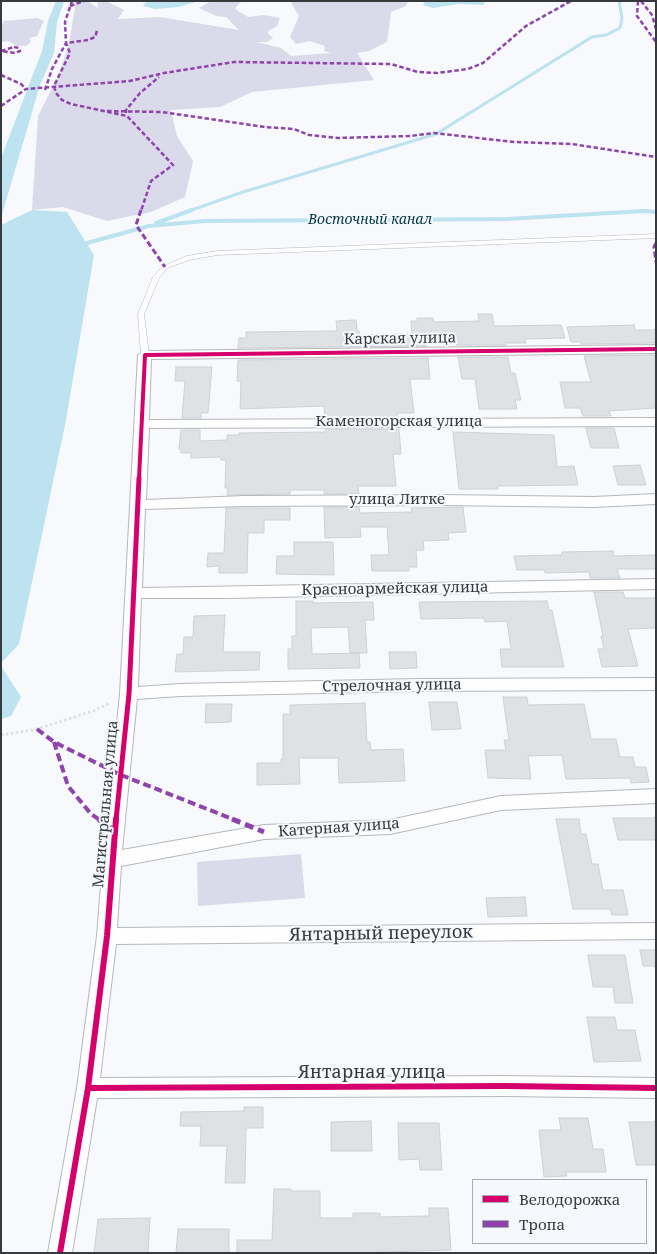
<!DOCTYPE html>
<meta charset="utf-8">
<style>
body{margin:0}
#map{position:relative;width:657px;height:1254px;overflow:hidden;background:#f7f9fc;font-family:"Noto Serif",serif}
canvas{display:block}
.frame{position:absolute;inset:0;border:2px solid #363a3f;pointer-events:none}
.legend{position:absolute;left:472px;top:1179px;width:175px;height:65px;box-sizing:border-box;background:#f5f9fe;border:1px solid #a9adb2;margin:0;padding:6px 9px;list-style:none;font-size:15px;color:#363a3f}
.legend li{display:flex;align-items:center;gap:10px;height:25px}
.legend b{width:25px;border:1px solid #a9adb2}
</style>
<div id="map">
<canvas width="657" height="1254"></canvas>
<div class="frame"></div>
<ul class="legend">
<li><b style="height:6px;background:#d6006c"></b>Велодорожка</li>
<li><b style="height:6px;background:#8e44ad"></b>Тропа</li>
</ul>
</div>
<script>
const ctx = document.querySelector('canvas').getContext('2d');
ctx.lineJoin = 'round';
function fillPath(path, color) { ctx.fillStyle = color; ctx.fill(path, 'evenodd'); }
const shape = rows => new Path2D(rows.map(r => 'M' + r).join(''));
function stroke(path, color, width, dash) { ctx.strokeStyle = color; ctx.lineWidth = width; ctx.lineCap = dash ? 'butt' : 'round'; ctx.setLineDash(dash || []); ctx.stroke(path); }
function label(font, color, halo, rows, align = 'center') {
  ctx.font = font + ' "Noto Serif",serif'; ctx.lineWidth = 4; ctx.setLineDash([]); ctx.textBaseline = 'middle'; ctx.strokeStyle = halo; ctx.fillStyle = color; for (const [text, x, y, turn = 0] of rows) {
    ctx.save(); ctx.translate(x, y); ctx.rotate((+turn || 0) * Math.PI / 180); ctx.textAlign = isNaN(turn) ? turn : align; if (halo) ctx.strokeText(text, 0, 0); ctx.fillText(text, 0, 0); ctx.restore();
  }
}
fillPath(shape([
 [76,1,87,1,98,8,97,1,125,1,108,2,124,10,118,19,160,17,239,30,226,17,216,16,199,8,211,1,241,1,235,9,248,17,264,15,280,18,277,26,267,32,273,38,267,42,257,42,281,48,291,56,331,53,324,51,325,46,310,41,296,44,290,37,299,16,290,1,408,1,406,6,391,12,387,42,369,51,357,53,374,80,252,92,220,107,171,110,177,136,193,161,185,197,151,212,107,221,63,207,32,210,38,116,58,76,69,44],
 [37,18,44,21,37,36,29,38,31,42,26,46,17,46,9,41,1,42,1,26,4,21],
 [301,854,305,898,198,906,197,862]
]), '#dbdaeb');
fillPath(shape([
 [56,1,64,1,57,22,54,53,40,85,1,218,1,158,42,51,48,21],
 [147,1,199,1,178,7,155,9,143,6],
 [425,1,486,1,483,5,458,4,433,8,423,5],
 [32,210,67,212,94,255,66,420,19,644,1,663,1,225],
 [1,666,21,697,11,716,1,719]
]), '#bce3ef');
stroke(shape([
 [189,211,243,192,436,134,592,37,606,35,620,28,622,18,619,1],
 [640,211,647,211]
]), '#bce3ef', 3);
stroke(shape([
 [156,223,192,210],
 [87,243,149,226,205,221,507,219,644,211,656,212]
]), '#bce3ef', 4);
const building = shape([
 [478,314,492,314,494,326,561,325,565,338,525,339,526,343,505,343,506,345,456,345,456,341,426,342,426,346,238,348,239,338,246,338,246,332,337,331,336,321,356,320,357,331,359,331,360,335,412,334,411,321,417,321,417,318,433,318,434,322,479,321,478,314],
 [634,325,635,330,656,330,656,343,581,344,581,342,571,342,567,327,634,325],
 [656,355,656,408,609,411,611,416,583,416,580,408,565,408,560,382,591,382,584,356,656,355],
 [458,357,508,357,511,373,515,373,521,400,515,400,517,409,479,409,475,379,462,379,458,357],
 [428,358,430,379,410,379,414,413,397,413,398,417,325,417,324,406,240,409,241,381,237,381,238,360,428,358],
 [176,367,212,367,208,413,201,413,201,418,182,418,185,381,175,381,176,367],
 [586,428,614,428,619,448,591,448,586,428],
 [325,429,399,429,401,454,393,454,396,486,358,486,359,494,324,494,324,490,290,490,290,494,227,495,228,488,225,488,226,460,221,460,221,457,191,458,191,453,181,453,181,449,179,449,181,430,200,430,200,441,227,440,227,435,239,435,239,433,325,432,325,429],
 [453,432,554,435,557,467,574,466,578,485,498,486,498,489,459,489,453,432],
 [640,465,646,485,618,485,613,466,640,465],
 [324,507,359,507,360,513,412,512,411,508,463,507,466,532,448,533,449,540,423,541,424,550,416,550,417,567,409,567,409,571,372,571,371,555,389,555,387,527,360,527,361,537,325,538,324,507],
 [226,508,290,508,290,520,264,520,264,533,248,533,247,573,219,573,219,566,207,567,208,553,224,553,226,508],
 [294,542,333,542,334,575,276,574,277,556,294,556,294,542],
 [613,551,614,556,656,555,656,569,617,569,620,578,590,578,589,572,545,573,544,570,517,570,514,556,562,555,562,552,613,551],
 [594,592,623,592,625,598,656,598,656,628,628,629,638,666,602,667,598,649,604,649,601,636,603,636,594,592],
 [296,601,313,601,313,603,373,602,374,620,365,620,367,653,350,653,348,627,311,628,312,654,359,653,360,668,288,669,288,649,292,649,292,636,296,636,296,601],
 [547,601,549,610,552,610,564,667,502,667,500,649,511,649,507,621,485,622,484,618,421,619,419,602,547,601],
 [225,615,223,652,260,652,259,670,175,672,177,654,183,654,184,637,193,637,194,616,225,615],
 [389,652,416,652,417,668,390,669,389,652],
 [503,697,527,697,528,705,584,704,591,739,616,739,620,757,633,757,635,767,646,767,649,782,631,783,630,778,566,779,562,755,528,756,531,779,488,778,485,750,506,750,504,740,509,740,503,697],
 [429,702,457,702,461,729,432,730,429,702],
 [365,703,367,742,370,742,371,750,403,749,405,781,339,783,338,758,299,758,300,784,257,785,257,763,281,763,281,759,283,759,283,714,290,714,290,705,365,703],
 [206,704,232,704,231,722,205,723,206,704],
 [613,818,656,818,656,840,618,840,613,818],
 [556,819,579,819,581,834,586,834,592,864,598,864,603,890,623,890,628,915,612,915,610,909,573,909,556,819],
 [525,897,527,916,488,917,486,898,525,897],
 [640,950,656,950,656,966,643,966,640,950],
 [588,955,625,955,633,1003,615,1003,613,987,593,987,588,955],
 [587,1017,615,1017,617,1030,635,1030,641,1061,594,1062,587,1017],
 [244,1107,263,1107,263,1128,246,1128,245,1183,225,1183,227,1146,200,1146,201,1126,180,1126,181,1112,244,1111,244,1107],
 [559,1118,588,1118,593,1149,603,1149,606,1172,566,1172,567,1176,544,1177,539,1130,561,1130,559,1118],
 [371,1121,372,1151,331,1151,331,1122,371,1121],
 [629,1122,656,1122,656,1165,636,1165,629,1122],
 [398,1123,439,1123,442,1170,420,1170,419,1159,399,1160,398,1123],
 [274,1189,291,1189,291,1191,320,1191,320,1218,353,1218,353,1213,380,1213,380,1217,429,1216,429,1208,448,1208,451,1250,354,1253,237,1253,237,1240,272,1240,274,1189],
 [150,1218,148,1253,94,1253,98,1219,150,1218],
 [178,1229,229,1229,229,1253,176,1253,178,1229]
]);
fillPath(building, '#dee2e5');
stroke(building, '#ced1d4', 1);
const lane = shape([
 [656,234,656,238,217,255,189,260,167,268,159,278,144,314,149,355,145,357,141,355,138,314,153,277,163,266,187,256,217,251,656,234]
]);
const street = shape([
 [656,345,656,353,151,359,149,420,656,418,656,426,149,428,146,500,244,496,442,495,594,497,656,494,656,504,594,507,442,505,244,506,145,509,142,588,656,579,656,589,227,598,141,598,138,687,180,684,418,679,656,678,656,690,418,691,180,696,137,699,122,850,264,825,390,820,501,796,656,789,656,803,501,810,390,834,264,839,121,866,117,928,656,923,656,939,116,944,100,1078,505,1076,656,1078,656,1098,505,1096,97,1098,72,1253,48,1253,77,1088,97,936,103,860,120,694,138,355,145,351,656,345]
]);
stroke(lane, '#b4b8bb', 1);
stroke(street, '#b4b8bb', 2);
stroke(shape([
 [1,735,37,729,93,711,110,703]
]), '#dfe0e2', 3, [2.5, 2.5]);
fillPath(lane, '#fefeff');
fillPath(street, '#fefeff');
stroke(shape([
 [638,1,637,16,656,42],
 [641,1,652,15,656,29],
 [70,6,84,1],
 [97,31,95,37,88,40,66,43,70,53,54,86,56,93,62,100,71,104,127,116,173,165,151,181,141,211],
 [14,47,19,48,20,51,15,53,1,51,14,47],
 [1,75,21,84,26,89],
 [45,90,52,69,66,43,65,22,72,1],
 [1,106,26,89,130,81,164,73,234,62,391,64,418,72,437,73,468,69,483,63,526,26,571,1],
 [107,111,162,112,265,127,294,129,309,135,338,138,410,136,434,133,514,142,572,144,656,157],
 [126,113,126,110,140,93,159,77]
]), '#8e44ad', 2.5, [4.5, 2.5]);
stroke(shape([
 [141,210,136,225,165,267],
 [656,243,654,247,656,262]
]), '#8e44ad', 3, [6, 3]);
stroke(shape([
 [37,729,54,742,121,775,235,820],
 [54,742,68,786,91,814,100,820]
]), '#8e44ad', 4, [8, 4]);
stroke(shape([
 [98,819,115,831],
 [232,819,264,832]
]), '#8e44ad', 5, [9, 5]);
stroke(shape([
 [139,479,145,355,656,349]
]), '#d6006c', 4);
stroke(shape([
 [116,820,129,694,139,478]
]), '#d6006c', 5);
stroke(shape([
 [88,1088,505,1086,656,1088],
 [60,1253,88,1088,107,936,116,819]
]), '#d6006c', 6);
label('italic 14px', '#043843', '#f5f9fe', [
 ["Восточный канал",370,220]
]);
label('15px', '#363a3f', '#f5f9fe', [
 ["Карская улица",400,339,-1],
 ["Каменогорская улица",399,422],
 ["улица Литке",397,500],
 ["Красноармейская улица",395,589,-1],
 ["Стрелочная улица",392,686,-1],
 ["Магистральная улица",106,804,-85],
 ["Катерная улица",339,828,-4]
]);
label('18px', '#363a3f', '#f5f9fe', [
 ["Янтарный переулок",381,934,-1],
 ["Янтарная улица",372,1073]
]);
</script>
